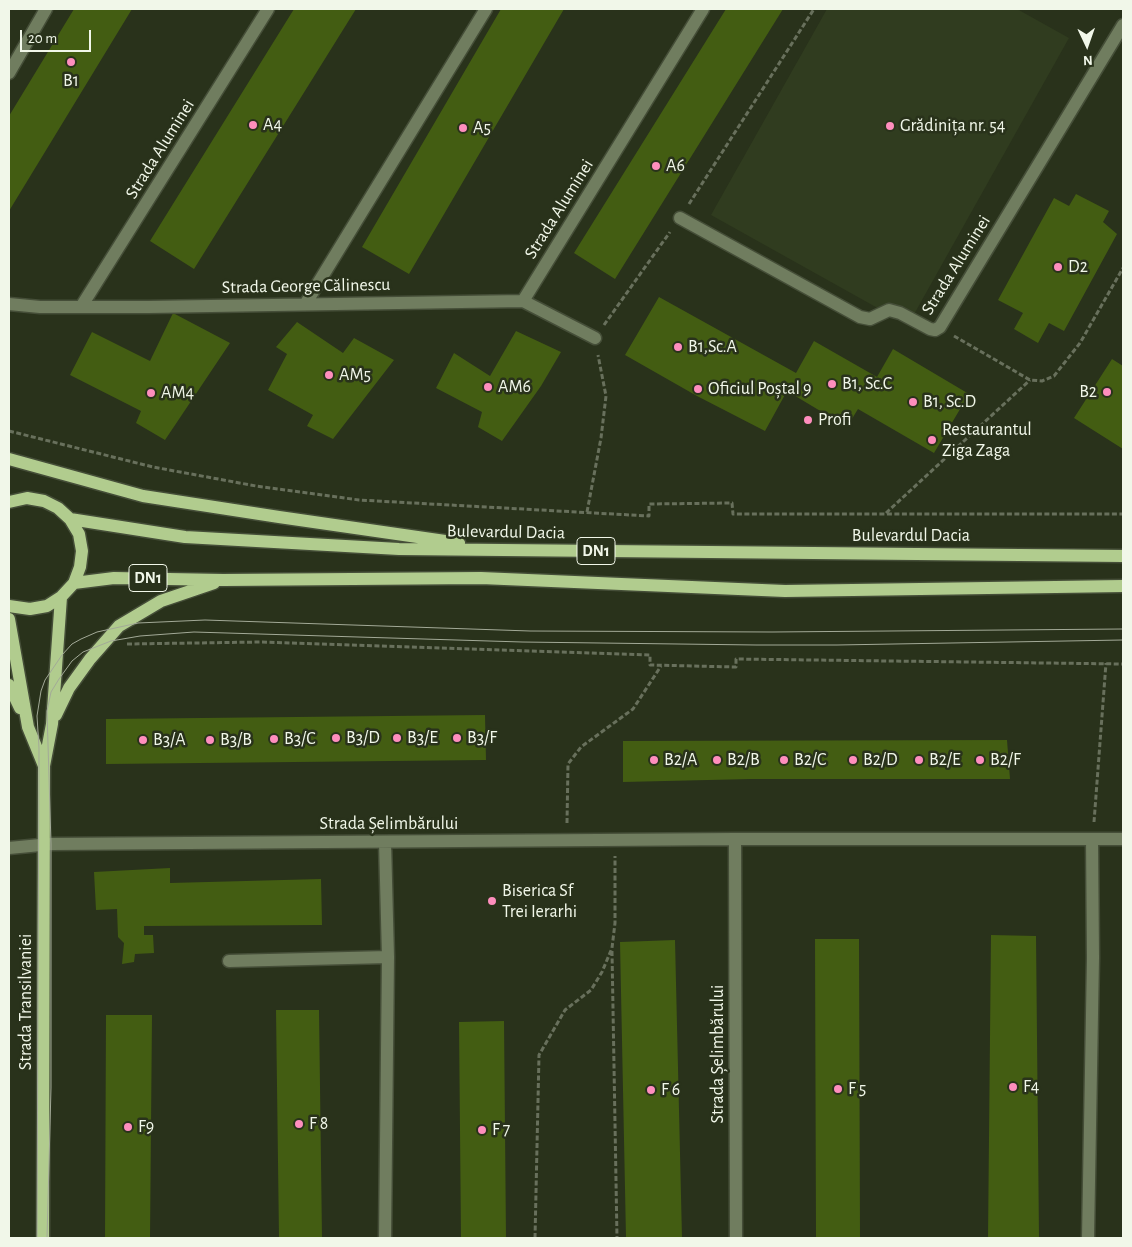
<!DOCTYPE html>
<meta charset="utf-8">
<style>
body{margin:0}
#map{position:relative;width:1132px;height:1247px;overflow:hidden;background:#29321b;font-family:"Alegreya Sans",sans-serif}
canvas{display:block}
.frame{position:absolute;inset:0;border:10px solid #f1f7e9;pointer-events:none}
.north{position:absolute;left:1062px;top:20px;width:50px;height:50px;-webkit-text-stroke:4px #29321b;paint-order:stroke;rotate:177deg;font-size:14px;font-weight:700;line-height:20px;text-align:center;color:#f1f7e9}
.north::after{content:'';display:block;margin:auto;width:18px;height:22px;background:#f1f7e9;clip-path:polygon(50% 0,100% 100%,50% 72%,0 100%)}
.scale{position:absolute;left:20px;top:30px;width:71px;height:22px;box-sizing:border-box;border:2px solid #f1f7e9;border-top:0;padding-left:6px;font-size:15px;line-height:18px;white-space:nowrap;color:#f1f7e9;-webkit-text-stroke:4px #29321b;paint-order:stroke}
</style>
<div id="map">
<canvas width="1132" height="1247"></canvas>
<div class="frame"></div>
<div class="north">N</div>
<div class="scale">20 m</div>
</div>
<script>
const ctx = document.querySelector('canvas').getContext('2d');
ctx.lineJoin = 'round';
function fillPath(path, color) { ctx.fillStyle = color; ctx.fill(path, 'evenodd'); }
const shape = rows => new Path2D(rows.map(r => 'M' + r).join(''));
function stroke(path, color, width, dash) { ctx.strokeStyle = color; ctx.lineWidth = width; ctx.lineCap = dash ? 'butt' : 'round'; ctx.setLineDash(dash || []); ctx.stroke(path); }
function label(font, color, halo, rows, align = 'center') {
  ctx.font = font + ' "Alegreya Sans",sans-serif'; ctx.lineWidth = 5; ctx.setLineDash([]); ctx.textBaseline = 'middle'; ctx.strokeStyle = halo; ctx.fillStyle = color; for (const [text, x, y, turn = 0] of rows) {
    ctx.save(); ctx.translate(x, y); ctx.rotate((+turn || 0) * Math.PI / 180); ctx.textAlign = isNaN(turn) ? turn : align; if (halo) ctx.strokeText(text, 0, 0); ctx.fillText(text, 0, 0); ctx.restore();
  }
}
fillPath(shape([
 [827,9,1017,9,1069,38,908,325,711,215]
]), '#303c1f');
fillPath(shape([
 [74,9,132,9,9,211,9,116],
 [294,9,356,9,194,269,150,241],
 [501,9,564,9,409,274,362,247],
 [726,9,783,9,615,279,574,253],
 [1076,194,1109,211,1103,222,1117,234,1064,331,1049,323,1038,343,1014,329,1023,313,998,300,1054,198,1069,206],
 [659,297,796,373,814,341,877,377,893,349,969,394,934,453,858,409,847,427,787,391,765,431,697,396,625,355],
 [173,313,230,343,165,440,136,423,141,411,70,375,92,332,150,361],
 [297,322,343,353,354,338,394,360,333,439,307,426,313,415,268,390,287,354,276,347],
 [516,331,561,352,541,386,502,441,478,427,482,412,436,388,454,353,490,376],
 [1112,359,1123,366,1123,449,1074,418],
 [485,715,486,760,106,764,106,719],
 [1007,740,1010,779,751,779,623,782,623,741],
 [170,868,170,883,321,879,322,925,144,926,144,935,153,935,154,953,135,954,134,962,122,964,124,943,118,937,117,909,96,910,94,872],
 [991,935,1036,936,1039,1238,988,1238],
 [815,939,859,939,860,1238,816,1238],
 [675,940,682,1238,626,1238,620,942],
 [276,1010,319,1010,322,1238,279,1238],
 [106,1015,152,1015,150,1238,105,1238],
 [504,1021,506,1238,461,1238,459,1022]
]), '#435d12');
const minor = shape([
 [9,73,46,9],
 [680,218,860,317,870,319,889,310,900,313,930,329,935,330,940,327,1123,25],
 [523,301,703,9],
 [306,303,486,9],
 [9,304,40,307,148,307,523,301,595,338],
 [81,307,268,9],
 [735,839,736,1238],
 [385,842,388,957,385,1238],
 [9,848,51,844,735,839,1123,839],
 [229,961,388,957],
 [1088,1238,1093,958,1092,839]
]);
const major = shape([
 [9,459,143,496,279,517,459,543],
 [9,502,27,498,44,501,58,508,70,519,79,534,82,551,80,567,74,583,61,597,47,606,30,609,9,606],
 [70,519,185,537,399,549,1123,556],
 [74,583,114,578,223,580,481,578,785,591,1123,586],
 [9,619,28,727,44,766],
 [9,685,20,708],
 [56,715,69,688,90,659,119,626,161,601,214,583],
 [43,1238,44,766,52,724,61,597]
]);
stroke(minor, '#454e38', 15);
stroke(major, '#454e38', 15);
stroke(shape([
 [689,204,814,9],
 [604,325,670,232],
 [954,336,1030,380,1042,381,1054,376,1080,343,1123,268],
 [9,431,153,467,256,486,359,500,649,516,649,504,732,503,733,514,1123,514],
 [587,512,601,438,606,396,598,355],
 [886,513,1030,380],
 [127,644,262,642,650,655,650,665,736,667,736,659,1123,664],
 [1094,822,1106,663],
 [567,823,568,764,581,747,633,709,661,666],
 [612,951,617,1238],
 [535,1238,539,1055,565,1010,591,990,602,972,612,948,615,923,615,856]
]), '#68705c', 3, [5, 2.5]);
stroke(minor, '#707d5f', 12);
stroke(major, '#b1cc8e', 12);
stroke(shape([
 [37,1238,39,748,37,716,41,691,45,680,62,655,72,644,81,639,97,632,138,623,205,620,530,631,772,632,1123,629],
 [47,1238,51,1088,51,844,47,711,51,692,59,679,72,661,83,652,111,641,140,636,194,632,522,642,756,645,837,645,1123,640]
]), '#a3aa98', 1);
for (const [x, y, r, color] of [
 [71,62,5,"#fe8ebd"],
 [253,125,5,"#fe8ebd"],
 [890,126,5,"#fe8ebd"],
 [463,128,5,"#fe8ebd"],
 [656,166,5,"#fe8ebd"],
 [1058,267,5,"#fe8ebd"],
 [678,347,5,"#fe8ebd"],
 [329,375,5,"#fe8ebd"],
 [832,384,5,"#fe8ebd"],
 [488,387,5,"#fe8ebd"],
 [698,389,5,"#fe8ebd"],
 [1107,392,5,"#fe8ebd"],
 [151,393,5,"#fe8ebd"],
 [913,402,5,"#fe8ebd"],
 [808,420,5,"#fe8ebd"],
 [932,440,5,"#fe8ebd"],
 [336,738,5,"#fe8ebd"],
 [397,738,5,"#fe8ebd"],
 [457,738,5,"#fe8ebd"],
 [274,739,5,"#fe8ebd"],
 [143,740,5,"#fe8ebd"],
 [210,740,5,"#fe8ebd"],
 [654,760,5,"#fe8ebd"],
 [717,760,5,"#fe8ebd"],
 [784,760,5,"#fe8ebd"],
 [853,760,5,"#fe8ebd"],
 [919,760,5,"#fe8ebd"],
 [980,760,5,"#fe8ebd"],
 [492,901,5,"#fe8ebd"],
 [1013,1087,5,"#fe8ebd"],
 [838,1089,5,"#fe8ebd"],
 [651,1090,5,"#fe8ebd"],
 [299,1124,5,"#fe8ebd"],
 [128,1127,5,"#fe8ebd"],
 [482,1130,5,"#fe8ebd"]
]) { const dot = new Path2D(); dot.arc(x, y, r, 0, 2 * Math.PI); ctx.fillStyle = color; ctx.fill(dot); stroke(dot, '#29321b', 2); }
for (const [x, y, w] of [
 [596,551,38],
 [148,578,38]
]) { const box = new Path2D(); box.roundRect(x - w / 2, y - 13.5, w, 27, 4); ctx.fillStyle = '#29321b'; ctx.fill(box); stroke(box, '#f1f7e9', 1); }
label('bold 16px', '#f1f7e9', null, [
 ["DN1",596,551],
 ["DN1",148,578]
]);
label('18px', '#f1f7e9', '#29321b', [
 ["B1",71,81,"center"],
 ["A4",263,125],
 ["Grădinița nr. 54",900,126],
 ["A5",473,128],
 ["A6",666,166],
 ["D2",1068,267],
 ["B1,Sc.A",688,347],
 ["AM5",339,375],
 ["B1, Sc.C",842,384],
 ["AM6",498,387],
 ["Oficiul Poștal 9",708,389],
 ["B2",1097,392,"right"],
 ["AM4",161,393],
 ["B1, Sc.D",923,402],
 ["Profi",818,420],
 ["Restaurantul",942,430],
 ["Ziga Zaga",942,451],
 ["B3/D",346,738],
 ["B3/E",407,738],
 ["B3/F",467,738],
 ["B3/C",284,739],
 ["B3/A",153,740],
 ["B3/B",220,740],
 ["B2/A",664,760],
 ["B2/B",727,760],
 ["B2/C",794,760],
 ["B2/D",863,760],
 ["B2/E",929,760],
 ["B2/F",990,760],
 ["Biserica Sf",502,891],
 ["Trei Ierarhi",502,912],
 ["F4",1023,1087],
 ["F 5",848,1089],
 ["F 6",661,1090],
 ["F 8",309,1124],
 ["F9",138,1127],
 ["F 7",492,1130]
], 'left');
label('18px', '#f1f7e9', '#29321b', [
 ["Strada Aluminei",160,149,-58],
 ["Strada Aluminei",559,209,-58],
 ["Strada Aluminei",956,265,-58],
 ["Strada George Călinescu",306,286,-1],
 ["Bulevardul Dacia",506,532,1],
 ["Bulevardul Dacia",911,536],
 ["Strada Șelimbărului",389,824],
 ["Strada Transilvaniei",26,1002,-90],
 ["Strada Șelimbărului",718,1054,-90]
]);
</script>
